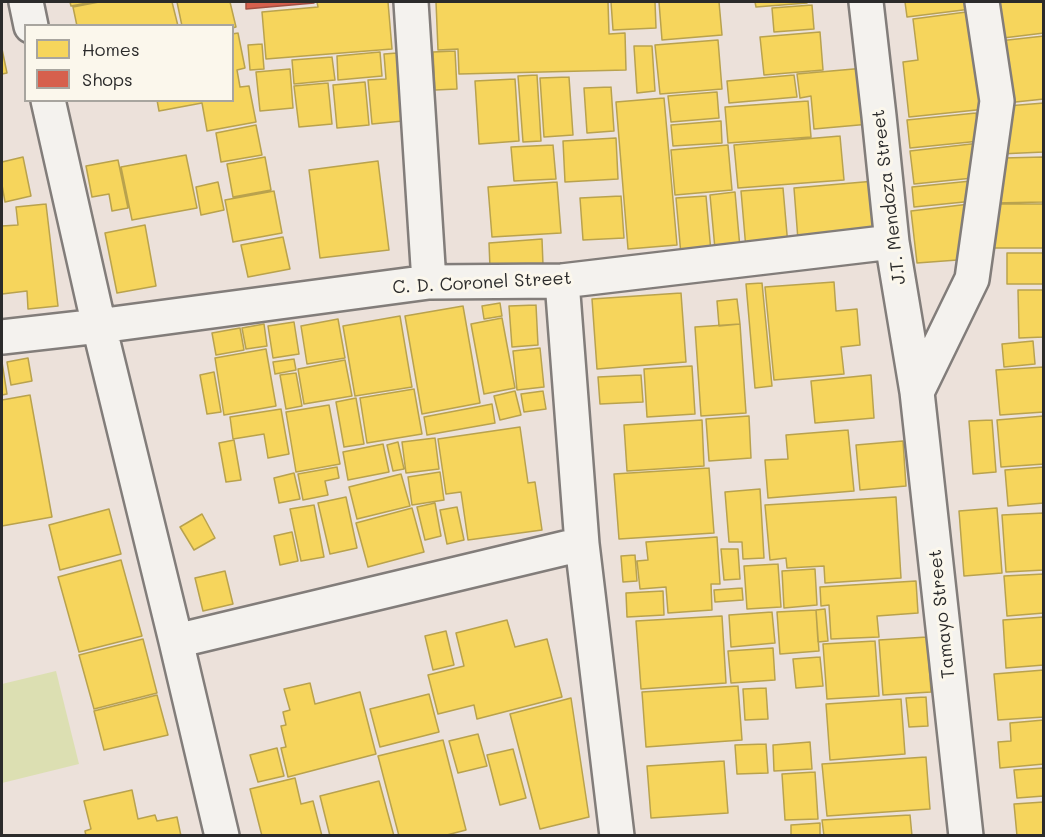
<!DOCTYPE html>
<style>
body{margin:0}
#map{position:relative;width:1045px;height:837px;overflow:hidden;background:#ece1da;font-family:Mali,sans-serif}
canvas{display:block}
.frame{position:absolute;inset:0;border:3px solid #2b2b2b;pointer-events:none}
.legend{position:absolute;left:24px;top:24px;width:210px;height:78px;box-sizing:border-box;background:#fbf7ec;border:2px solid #a8a59f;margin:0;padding:8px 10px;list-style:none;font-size:18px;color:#2b2b2b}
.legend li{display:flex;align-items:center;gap:12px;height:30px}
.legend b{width:30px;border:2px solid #a8a59f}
</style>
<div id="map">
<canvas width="1045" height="837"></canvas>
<div class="frame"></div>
<ul class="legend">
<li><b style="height:16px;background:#f6d55c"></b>Homes</li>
<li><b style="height:16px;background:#d6604d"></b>Shops</li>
</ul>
</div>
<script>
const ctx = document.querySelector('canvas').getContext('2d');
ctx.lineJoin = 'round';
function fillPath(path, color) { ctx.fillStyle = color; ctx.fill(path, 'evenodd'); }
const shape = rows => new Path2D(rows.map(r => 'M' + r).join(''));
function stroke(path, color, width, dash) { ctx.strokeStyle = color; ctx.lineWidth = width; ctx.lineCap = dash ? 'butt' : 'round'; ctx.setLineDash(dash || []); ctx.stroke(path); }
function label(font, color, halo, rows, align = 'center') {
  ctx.font = font + ' Mali,sans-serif'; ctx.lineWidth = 6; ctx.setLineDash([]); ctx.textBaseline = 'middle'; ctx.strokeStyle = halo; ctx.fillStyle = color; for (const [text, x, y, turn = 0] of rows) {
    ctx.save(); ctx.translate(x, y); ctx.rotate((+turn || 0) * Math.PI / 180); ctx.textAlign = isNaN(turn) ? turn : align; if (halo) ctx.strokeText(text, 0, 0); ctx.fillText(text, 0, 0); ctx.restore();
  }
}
fillPath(shape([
 [56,671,79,764,2,783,2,684]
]), '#dcdfb2');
const homes = shape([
 [70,2,92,2,71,6,70,2],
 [99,2,172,2,178,26,77,26,73,7,99,2],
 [177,2,230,2,236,27,232,28,232,26,182,26,177,2],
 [317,2,388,2,392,49,266,59,262,12,318,7,317,2],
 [436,2,608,2,609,34,625,33,626,70,459,74,458,49,438,50,436,2],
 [611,2,655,2,656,28,613,30,611,2],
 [659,2,719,2,722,35,662,40,659,2],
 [755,2,806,2,807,3,756,7,755,2],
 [905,2,978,2,979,8,907,17,905,2],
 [999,2,1044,2,1044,33,1003,38,999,2],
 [812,5,814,29,774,32,772,8,812,5],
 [974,11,986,109,909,117,903,62,918,60,913,19,974,11],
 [820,32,823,70,764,75,760,37,820,32],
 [238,33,245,68,237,70,240,87,249,86,256,122,207,131,202,103,159,111,157,100,232,100,232,34,238,33],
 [1044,36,1044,99,1006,103,999,41,1044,36],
 [718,40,722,89,660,94,655,45,718,40],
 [262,44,264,69,250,70,248,45,262,44],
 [634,46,652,46,655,91,637,93,634,46],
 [2,49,7,73,2,74,2,49],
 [455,51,457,89,435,90,433,52,455,51],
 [380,52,382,76,338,80,337,56,380,52],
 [397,53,403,121,372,124,368,80,386,79,384,54,397,53],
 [332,57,335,80,294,84,292,60,332,57],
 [865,68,870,124,814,129,811,96,800,98,797,74,865,68],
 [290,69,293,108,260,111,256,72,290,69],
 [537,75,541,141,523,142,518,76,537,75],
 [794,75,797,97,729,103,727,81,794,75],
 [569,77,573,135,544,137,540,78,569,77],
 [515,79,519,141,479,144,475,81,515,79],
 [365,82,369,125,337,128,333,85,365,82],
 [328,83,332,124,299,127,294,86,328,83],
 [611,87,614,131,587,133,584,88,611,87],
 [717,92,719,118,671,122,668,96,717,92],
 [664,98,677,245,628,249,616,102,664,98],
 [808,101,811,137,728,143,725,107,808,101],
 [1044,103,1044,152,999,154,1007,106,1044,103],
 [976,113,980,141,910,148,907,120,976,113],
 [721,121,722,143,673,146,671,125,721,121],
 [256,125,262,155,221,162,216,133,256,125],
 [840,136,844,180,738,188,734,145,840,136],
 [616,138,618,179,565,182,563,141,616,138],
 [980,143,973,178,914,184,910,151,980,143],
 [553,145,556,179,514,181,511,147,553,145],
 [728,145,732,190,675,195,671,150,728,145],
 [186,155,197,208,132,220,121,167,186,155],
 [23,157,31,196,5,202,2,185,2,162,23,157],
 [265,157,271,190,233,197,227,164,265,157],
 [1044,157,1044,202,993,203,1003,158,1044,157],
 [118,160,128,208,112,211,109,194,92,197,86,166,118,160],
 [378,161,389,250,320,258,309,170,378,161],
 [875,181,880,233,798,240,794,188,875,181],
 [971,181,974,201,914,207,912,187,971,181],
 [218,182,224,210,201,215,196,187,218,182],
 [557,182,561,233,492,237,488,187,557,182],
 [783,188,788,246,746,249,741,191,783,188],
 [274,191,282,233,233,242,225,200,274,191],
 [735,192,740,248,715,249,710,195,735,192],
 [621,196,624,238,583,240,580,198,621,196],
 [706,196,711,252,681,255,676,198,706,196],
 [978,203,971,259,917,263,911,211,978,203],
 [46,204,58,306,28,309,27,291,2,294,2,226,18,225,16,207,46,204],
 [993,204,1044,204,1044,248,987,248,993,204],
 [145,225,156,286,117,293,105,233,145,225],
 [283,237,290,269,248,277,241,245,283,237],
 [542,239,543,265,490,268,489,243,542,239],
 [1007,253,1044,253,1044,284,1007,284,1007,253],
 [834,282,836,311,857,309,860,345,841,347,844,374,774,380,765,287,834,282],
 [762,283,772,386,755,388,746,284,762,283],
 [1018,290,1044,290,1044,337,1019,338,1018,290],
 [681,293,686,362,597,369,592,299,681,293],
 [737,299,740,324,719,326,717,301,737,299],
 [500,303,502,316,484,319,482,306,500,303],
 [536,305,538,345,512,347,509,306,536,305],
 [463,306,480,403,422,414,405,316,463,306],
 [400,316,412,387,355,396,343,326,400,316],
 [502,318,515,388,484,394,471,324,502,318],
 [338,319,345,358,307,364,301,326,338,319],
 [294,322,299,354,273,358,268,326,294,322],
 [264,324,267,346,246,349,242,328,264,324],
 [740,324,746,413,701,416,695,327,740,324],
 [240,328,244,350,216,355,212,333,240,328],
 [1033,341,1035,364,1004,367,1002,344,1033,341],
 [540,348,544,387,517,390,513,351,540,348],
 [266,349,276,406,224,415,215,358,266,349],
 [28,358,32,381,11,385,7,362,28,358],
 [294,359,296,370,275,374,273,362,294,359],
 [345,360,352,396,304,404,298,369,345,360],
 [2,362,7,394,2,395,2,362],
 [692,366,695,414,647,417,644,369,692,366],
 [1044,367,1044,412,1000,415,996,370,1044,367],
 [214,372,221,412,207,414,200,375,214,372],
 [296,373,302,406,286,409,280,375,296,373],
 [641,375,643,402,600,404,598,377,641,375],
 [871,375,874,418,815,423,811,381,871,375],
 [414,389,422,434,367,443,360,398,414,389],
 [515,391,521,415,500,420,494,396,515,391],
 [543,391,546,409,524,412,521,394,543,391],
 [30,395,52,517,2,526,2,400,30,395],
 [356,398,364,444,344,447,336,402,356,398],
 [492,404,495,423,427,435,424,417,492,404],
 [329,405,340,464,296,472,286,412,329,405],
 [281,409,289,454,268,458,264,434,233,439,230,417,281,409],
 [749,416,751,458,709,461,706,419,749,416],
 [1044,416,1044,464,1001,467,997,420,1044,416],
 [702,420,704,466,627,471,624,425,702,420],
 [992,420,996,472,973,474,969,421,992,420],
 [520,427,528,483,535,482,542,530,468,540,461,492,446,494,438,439,520,427],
 [848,430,854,491,768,498,765,460,788,459,786,435,848,430],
 [435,438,439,469,406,473,402,442,435,438],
 [234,440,241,480,226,482,219,443,234,440],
 [903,441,906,486,860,490,856,445,903,441],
 [398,442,404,469,393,471,387,445,398,442],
 [383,444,389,472,348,480,343,452,383,444],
 [337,467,339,478,325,481,328,495,303,500,298,474,337,467],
 [1044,467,1044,503,1008,506,1005,470,1044,467],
 [709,468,714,533,619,539,614,474,709,468],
 [440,472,444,500,412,505,408,477,440,472],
 [294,473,300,499,279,503,274,478,294,473],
 [401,474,410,506,357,519,349,487,401,474],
 [760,489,764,558,743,559,742,542,729,542,725,492,760,489],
 [346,497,357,548,330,554,318,503,346,497],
 [896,497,901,578,825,583,824,566,787,568,786,558,770,560,765,505,896,497],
 [435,503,441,536,425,540,417,507,435,503],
 [314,505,324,557,301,561,290,509,314,505],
 [457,507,464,540,447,544,440,510,457,507],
 [412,508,424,552,368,567,356,523,412,508],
 [997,508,1002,573,964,576,959,511,997,508],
 [109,509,121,554,60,570,49,525,109,509],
 [1044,513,1044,570,1006,572,1002,515,1044,513],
 [202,514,215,538,194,550,180,527,202,514],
 [292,532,298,561,280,565,274,536,292,532],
 [717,537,720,584,711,584,712,610,668,613,666,587,640,589,637,561,648,560,646,542,717,537],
 [721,549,738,549,740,579,724,580,721,549],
 [635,555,637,581,623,582,621,556,635,555],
 [121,560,142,636,79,652,58,577,121,560],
 [778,564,781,607,747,609,744,566,778,564],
 [815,569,817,605,784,608,782,571,815,569],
 [225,571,233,604,203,611,195,578,225,571],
 [1044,574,1044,613,1007,616,1004,576,1044,574],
 [916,581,918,613,877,616,879,637,831,639,829,605,821,606,820,587,916,581],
 [742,588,743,600,715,602,714,590,742,588],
 [663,591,664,615,627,617,626,593,663,591],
 [825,609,828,641,818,642,816,610,825,609],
 [816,610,819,651,780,654,777,612,816,610],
 [772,612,775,643,731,647,729,615,772,612],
 [722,616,726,683,641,689,636,621,722,616],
 [1044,617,1044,665,1006,668,1003,620,1044,617],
 [507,620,515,647,547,639,562,697,477,719,474,705,438,714,428,675,464,666,456,633,507,620],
 [446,631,454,665,433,670,425,636,446,631],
 [927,637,931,692,883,695,879,640,927,637],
 [143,639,157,693,94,709,79,655,143,639],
 [875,641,879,696,827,699,823,644,875,641],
 [773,648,775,680,731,683,728,651,773,648],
 [820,657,823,686,796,688,793,659,820,657],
 [1044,670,1044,717,998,720,994,674,1044,670],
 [310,683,315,704,360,692,376,754,288,777,281,748,286,747,281,726,286,725,283,712,290,710,284,689,310,683],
 [738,686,742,740,646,747,642,692,738,686],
 [766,688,768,719,745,720,743,689,766,688],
 [429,694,439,732,380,747,370,709,429,694],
 [157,695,168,735,104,750,94,711,157,695],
 [926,697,928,726,909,727,906,698,926,697],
 [571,698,589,817,540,829,510,714,571,698],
 [901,699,905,754,830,760,826,704,901,699],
 [1044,720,1044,764,1000,768,998,742,1011,741,1010,723,1044,720],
 [478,734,487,766,458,773,449,741,478,734],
 [443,740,466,830,443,836,399,836,378,756,443,740],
 [810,742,812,769,774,771,773,745,810,742],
 [766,744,768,773,737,774,735,745,766,744],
 [277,748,284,776,258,782,250,755,277,748],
 [513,749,526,798,500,805,487,755,513,749],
 [926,757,930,809,827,816,822,764,926,757],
 [724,761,728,813,651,818,647,766,724,761],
 [1044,768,1044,796,1017,798,1014,770,1044,768],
 [815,772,818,819,785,820,782,774,815,772],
 [295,778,301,804,313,801,322,836,262,836,250,789,295,778],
 [379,781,394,836,330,836,320,796,379,781],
 [132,790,138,819,155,815,157,821,177,817,181,836,86,836,85,831,91,829,84,801,132,790],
 [1044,802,1044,836,1017,836,1014,804,1044,802],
 [910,815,912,836,824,836,822,820,910,815],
 [820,823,820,836,791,836,791,825,820,823]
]);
fillPath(homes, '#f6d55c');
stroke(homes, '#b9a24d', 1.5);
const shops = shape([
 [246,2,314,2,314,3,246,9,246,2]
]);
fillPath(shops, '#d6604d');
stroke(shops, '#a35043', 1.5);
const minor = shape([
 [26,2,31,26],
 [411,2,429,282],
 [866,2,879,116,892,242,917,392,966,836],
 [48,100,99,326,176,641,222,836],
 [562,281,582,544,617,836],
 [2,337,99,326,429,282,562,281,892,242],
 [917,392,972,279,997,101,982,2],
 [176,641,582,544]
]);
stroke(minor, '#827d7a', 38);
stroke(minor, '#f4f2ee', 33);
label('18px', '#2b2b2b', '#fbf7ec', [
 ["J.T. Mendoza Street",889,197,-97],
 ["C. D. Coronel Street",482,283,-3],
 ["Tamayo Street",942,614,-96]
]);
</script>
